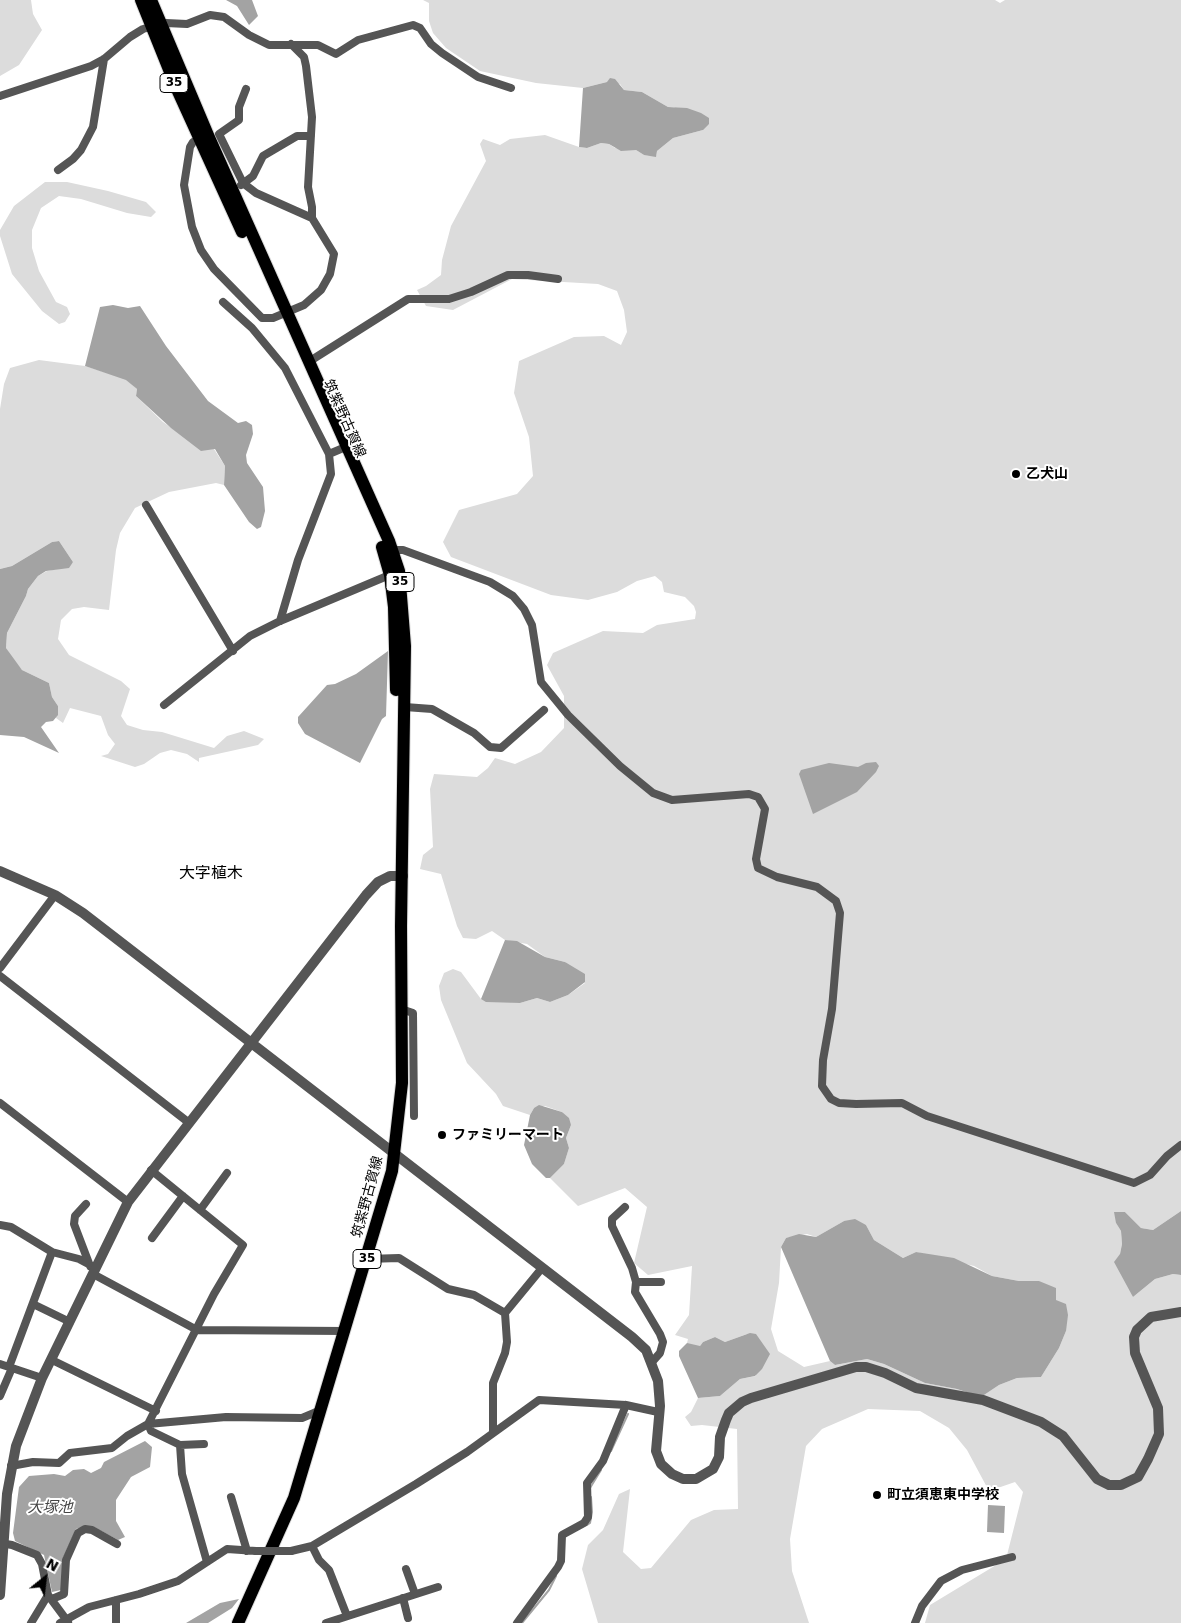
<!DOCTYPE html>
<meta charset="utf-8">
<style>
body{margin:0}
#map{position:relative;width:1181px;height:1623px;overflow:hidden;background:#fff;font-family:"DejaVu Sans",sans-serif}
canvas{display:block}
.north{position:absolute;left:20px;top:1553px;width:50px;height:50px;-webkit-text-stroke:4px #fff;paint-order:stroke;rotate:29deg;font-size:14px;font-weight:700;line-height:20px;text-align:center;color:#000}
.north::after{content:'';display:block;margin:auto;width:18px;height:22px;background:#000;clip-path:polygon(50% 0,100% 100%,50% 72%,0 100%)}
</style>
<div id="map">
<canvas width="1181" height="1623"></canvas>
<div class="north">N</div>
</div>
<script>
const ctx = document.querySelector('canvas').getContext('2d');
ctx.lineJoin = 'round';
function fillPath(path, color) { ctx.fillStyle = color; ctx.fill(path, 'evenodd'); }
const shape = rows => new Path2D(rows.map(r => 'M' + r).join(''));
function stroke(path, color, width, dash) { ctx.strokeStyle = color; ctx.lineWidth = width; ctx.lineCap = dash ? 'butt' : 'round'; ctx.setLineDash(dash || []); ctx.stroke(path); }
function label(font, color, halo, rows, align = 'center') {
  ctx.font = font + ' "DejaVu Sans","Noto Sans JP",sans-serif'; ctx.lineWidth = 4; ctx.setLineDash([]); ctx.textBaseline = 'middle'; ctx.strokeStyle = halo; ctx.fillStyle = color; for (const [text, x, y, turn = 0] of rows) {
    ctx.save(); ctx.translate(x, y); ctx.rotate((+turn || 0) * Math.PI / 180); ctx.textAlign = isNaN(turn) ? turn : align; if (halo) ctx.strokeText(text, 0, 0); ctx.fillText(text, 0, 0); ctx.restore();
  }
}
fillPath(shape([
 [0,0,31,0,33,14,42,30,19,65,0,76],
 [423,0,995,0,1000,3,1005,0,1181,0,1181,1211,1153,1230,1141,1228,1125,1212,1116,1223,1121,1231,1122,1244,1120,1254,1133,1297,1155,1279,1173,1274,1181,1275,1181,1623,925,1623,930,1605,1006,1559,1023,1492,1015,1482,989,1491,967,1450,949,1428,920,1411,868,1409,822,1429,806,1446,790,1539,792,1571,809,1623,598,1623,582,1569,588,1545,603,1530,619,1494,630,1489,623,1552,641,1569,651,1568,691,1520,714,1510,738,1509,737,1429,702,1425,691,1426,685,1417,691,1412,698,1398,720,1396,740,1379,756,1376,747,1334,725,1342,715,1337,703,1342,700,1346,691,1346,687,1343,688,1339,675,1335,689,1315,692,1266,648,1275,634,1263,647,1207,625,1188,578,1206,550,1178,564,1164,569,1148,566,1138,571,1125,562,1112,545,1106,534,1108,530,1115,503,1106,496,1094,467,1063,441,1000,439,986,444,973,453,969,461,972,481,999,520,1003,537,998,550,1002,568,995,585,983,565,962,545,957,527,944,505,940,492,931,476,939,463,938,457,926,441,874,420,869,423,855,433,847,430,789,434,774,477,777,488,768,495,758,515,764,541,752,564,728,564,696,547,665,553,653,603,631,643,633,657,625,695,619,696,612,694,606,685,597,664,592,662,582,655,576,637,581,617,592,588,600,551,595,451,557,443,542,459,510,517,494,533,476,529,437,514,393,519,361,574,337,604,336,621,345,627,332,624,310,617,291,598,284,512,279,453,310,426,306,417,290,426,286,441,275,442,260,451,226,486,161,480,144,483,139,500,145,510,139,545,135,579,147,587,148,601,143,609,144,615,148,636,150,644,155,656,156,657,151,673,138,703,130,674,107,668,107,642,92,624,90,620,84,607,82,583,88,536,83,480,71,446,48,433,33,429,21,429,3],
 [844,1221,866,1225,874,1240,903,1258,916,1252,974,1266,992,1276,1019,1281,1039,1281,1056,1300,1066,1331,1059,1348,1041,1377,1017,1378,999,1385,981,1397,957,1389,925,1383,884,1364,867,1359,835,1365,830,1361,804,1367,778,1351,771,1329,779,1283,781,1247,786,1238,807,1234,816,1237],
 [45,182,67,182,108,191,146,202,156,212,151,217,127,213,81,199,59,196,41,208,32,230,32,248,39,271,56,302,67,307,70,314,65,322,59,324,42,311,12,274,0,236,0,230,14,206],
 [39,360,85,366,126,379,137,389,136,396,163,422,182,435,214,449,225,466,224,485,216,483,169,492,135,508,120,533,116,550,109,610,84,607,72,609,61,620,58,639,69,655,121,681,130,689,121,716,127,725,143,730,162,732,214,748,227,736,244,731,264,739,258,745,199,758,199,762,187,754,171,750,160,753,144,764,135,767,101,756,108,754,115,744,108,735,101,716,70,708,63,723,56,718,58,706,52,697,49,683,22,670,11,657,6,648,7,633,26,596,28,589,38,576,47,571,62,568,73,562,59,541,52,542,12,566,0,569,0,409,4,384,10,368]
]), '#dcdcdc');
fillPath(shape([
 [226,0,252,0,258,16,249,25,237,6],
 [610,78,615,79,624,90,642,92,668,107,687,108,701,113,709,118,709,124,703,130,673,138,657,151,656,157,644,155,636,150,621,151,609,144,601,143,587,148,579,147,583,88,607,82],
 [113,305,128,308,140,306,166,346,208,401,238,423,246,421,252,425,253,434,246,455,247,463,263,487,265,511,261,527,257,529,249,522,224,485,225,466,215,449,201,451,171,428,136,396,137,389,126,380,85,366,100,307],
 [59,541,73,562,69,568,46,571,38,576,28,589,26,596,7,633,6,648,22,670,49,683,52,697,58,706,58,715,53,721,46,722,41,727,59,753,24,737,0,735,0,569,12,566,52,542],
 [388,651,386,716,382,719,360,763,305,734,298,723,298,717,327,685,335,684,356,674],
 [876,762,879,766,876,772,857,792,813,814,799,774,801,770,829,763,858,767,866,763],
 [505,940,517,941,545,957,565,962,585,974,585,982,568,995,550,1002,537,998,520,1003,486,1002,481,999],
 [539,1105,562,1112,569,1118,571,1125,566,1138,569,1148,564,1164,550,1178,546,1178,532,1164,524,1145,530,1115,534,1108],
 [1181,1211,1181,1275,1173,1274,1155,1279,1133,1297,1114,1262,1120,1254,1122,1244,1121,1231,1116,1223,1114,1212,1125,1212,1141,1228,1153,1230],
 [855,1219,866,1225,874,1240,903,1258,916,1252,954,1258,992,1276,1019,1281,1039,1281,1056,1288,1056,1300,1066,1304,1068,1315,1066,1331,1059,1348,1041,1377,1017,1378,999,1385,981,1397,957,1389,925,1383,884,1364,867,1359,835,1365,830,1361,781,1247,786,1238,799,1234,816,1237,844,1221],
 [750,1333,756,1334,770,1354,762,1369,755,1376,740,1379,720,1396,698,1398,679,1356,679,1351,687,1343,700,1346,703,1342,715,1337,725,1342],
 [145,1441,152,1447,150,1467,131,1477,116,1500,116,1521,125,1537,118,1540,94,1527,86,1526,76,1529,63,1558,61,1590,52,1592,44,1555,15,1541,13,1533,19,1487,29,1476,54,1474,65,1476,73,1470,84,1469,91,1473,101,1468,104,1462],
 [988,1505,1005,1506,1004,1533,987,1532],
 [239,1599,232,1608,208,1623,186,1623,220,1603]
]), '#a3a3a3');
stroke(shape([
 [611,1451,628,1414],
 [590,1488,601,1470],
 [587,1525,590,1523,592,1512,591,1497],
 [522,1623,549,1590,556,1576]
]), '#a3a3a3', 2);
const primary = shape([
 [141,0,176,87,242,232],
 [151,0,208,135,389,541,399,571,405,646,401,926,402,1083,392,1171,294,1498,238,1623],
 [382,547,390,575,394,607,396,690]
]);
stroke(primary, '#dbdbdb', 14);
stroke(shape([
 [291,44,304,57,306,66,312,117,308,187,312,207,312,218],
 [0,96,91,66,104,59,130,37,143,29,166,23,187,24,210,15,224,17,249,35,269,45,318,45,336,54,358,40,413,25,420,28,431,44,442,53,478,77,511,88],
 [203,137,193,142,190,147,184,185,192,227,201,250,214,269,262,318,273,318,304,305,321,290,330,274,334,254,312,218,256,193,243,183,219,134,239,120,239,107,246,89],
 [58,170,73,159,81,150,93,127,104,59],
 [241,185,253,176,263,156,297,136,311,136],
 [223,302,252,328,285,368,329,454],
 [310,361,408,299,449,299,471,292,508,275,528,275,558,279],
 [146,505,233,651],
 [388,550,403,550,490,582,513,596,524,609,532,625,541,682,568,715,620,766,653,793,672,800,749,794,758,797,765,809,756,859,758,868,777,877,817,887,836,901,840,913,832,1009,823,1060,822,1086,831,1099,839,1103,856,1104,902,1103,927,1116,1134,1183,1150,1175,1167,1156,1181,1145],
 [280,621,298,560,331,474,329,454,348,446],
 [164,705,250,636,280,621,392,574],
 [405,707,432,709,474,733,490,747,501,748,544,710],
 [0,968,55,895],
 [0,976,188,1122],
 [401,1009,413,1013,414,1116],
 [0,1103,128,1202],
 [86,1204,75,1216,74,1224,90,1266],
 [625,1207,612,1219,612,1226,632,1268,636,1282,635,1292,660,1334,663,1342,660,1353,652,1362],
 [200,1210,227,1173],
 [0,1225,11,1227,52,1252],
 [152,1238,183,1196],
 [367,1259,399,1258,448,1289,474,1295,505,1313,542,1268],
 [93,1274,197,1330,345,1331],
 [636,1282,661,1282],
 [33,1304,70,1322],
 [52,1360,156,1411],
 [0,1364,9,1367,52,1252,79,1259,96,1268],
 [9,1367,42,1378],
 [0,1396,12,1368],
 [493,1431,493,1383,505,1353,507,1342,505,1313],
 [204,1444,180,1445,151,1431,148,1424,226,1417,302,1418,321,1410],
 [180,1445,182,1474,207,1562],
 [11,1466,33,1462,59,1463,70,1453,112,1448,127,1436,148,1424,214,1294,243,1245,151,1170],
 [231,1497,247,1551],
 [0,1543,12,1545,37,1555,42,1564,48,1595,68,1622],
 [312,1546,319,1560,329,1570,347,1616],
 [291,1551,312,1546,416,1484,467,1452,539,1400,626,1405,658,1412],
 [406,1569,415,1594],
 [403,1598,408,1618],
 [52,1599,64,1594,66,1560,78,1533,85,1529,92,1530,117,1544],
 [116,1600,116,1623],
 [31,1623,48,1595],
 [60,1623,89,1607,139,1594,178,1581,227,1549,256,1551],
 [326,1623,438,1587],
 [517,1623,558,1567,561,1561,562,1535,584,1523,588,1517,587,1483,603,1461,626,1405],
 [915,1623,922,1606,941,1581,962,1570,1012,1557]
]), '#555', 8);
stroke(shape([
 [0,871,55,895,83,913,632,1337,646,1350,658,1381,660,1406,656,1451,661,1464,672,1474,683,1479,696,1479,713,1469,719,1457,720,1437,726,1420,729,1413,742,1402,751,1398,856,1367,866,1367,885,1373,916,1388,983,1400,1041,1422,1063,1436,1097,1479,1109,1485,1121,1485,1138,1477,1148,1459,1159,1434,1158,1408,1135,1353,1134,1337,1137,1330,1151,1317,1181,1312],
 [0,1595,7,1494,16,1446,42,1378,128,1202,366,895,378,882,390,876,403,876]
]), '#555', 10);
stroke(primary, '#000', 12);
stroke(shape([
 [256,1551,291,1551]
]), '#555', 8);
for (const [x, y, r, color] of [
 [1016,474,5,"#000"],
 [442,1135,5,"#000"],
 [877,1495,5,"#000"]
]) { const dot = new Path2D(); dot.arc(x, y, r, 0, 2 * Math.PI); ctx.fillStyle = color; ctx.fill(dot); stroke(dot, '#fff', 2); }
for (const [x, y, w] of [
 [174,83,28],
 [400,582,28],
 [367,1259,28]
]) { const box = new Path2D(); box.roundRect(x - w / 2, y - 9.5, w, 19, 4); ctx.fillStyle = '#fff'; ctx.fill(box); stroke(box, '#000', 1); }
label('bold 12px', '#000', null, [
 ["35",174,83],
 ["35",400,582],
 ["35",367,1259]
]);
label('14px', '#000', '#fff', [
 ["筑紫野古賀線",344,419,66],
 ["筑紫野古賀線",368,1197,-75]
]);
label('bold 14px', '#000', '#fff', [
 ["乙犬山",1026,474],
 ["ファミリーマート",452,1135],
 ["町立須恵東中学校",887,1495]
], 'left');
label('italic 15px', '#444', '#fff', [
 ["大塚池",50,1508]
]);
label('16px', '#000', '#fff', [
 ["大字植木",211,874]
]);
</script>
